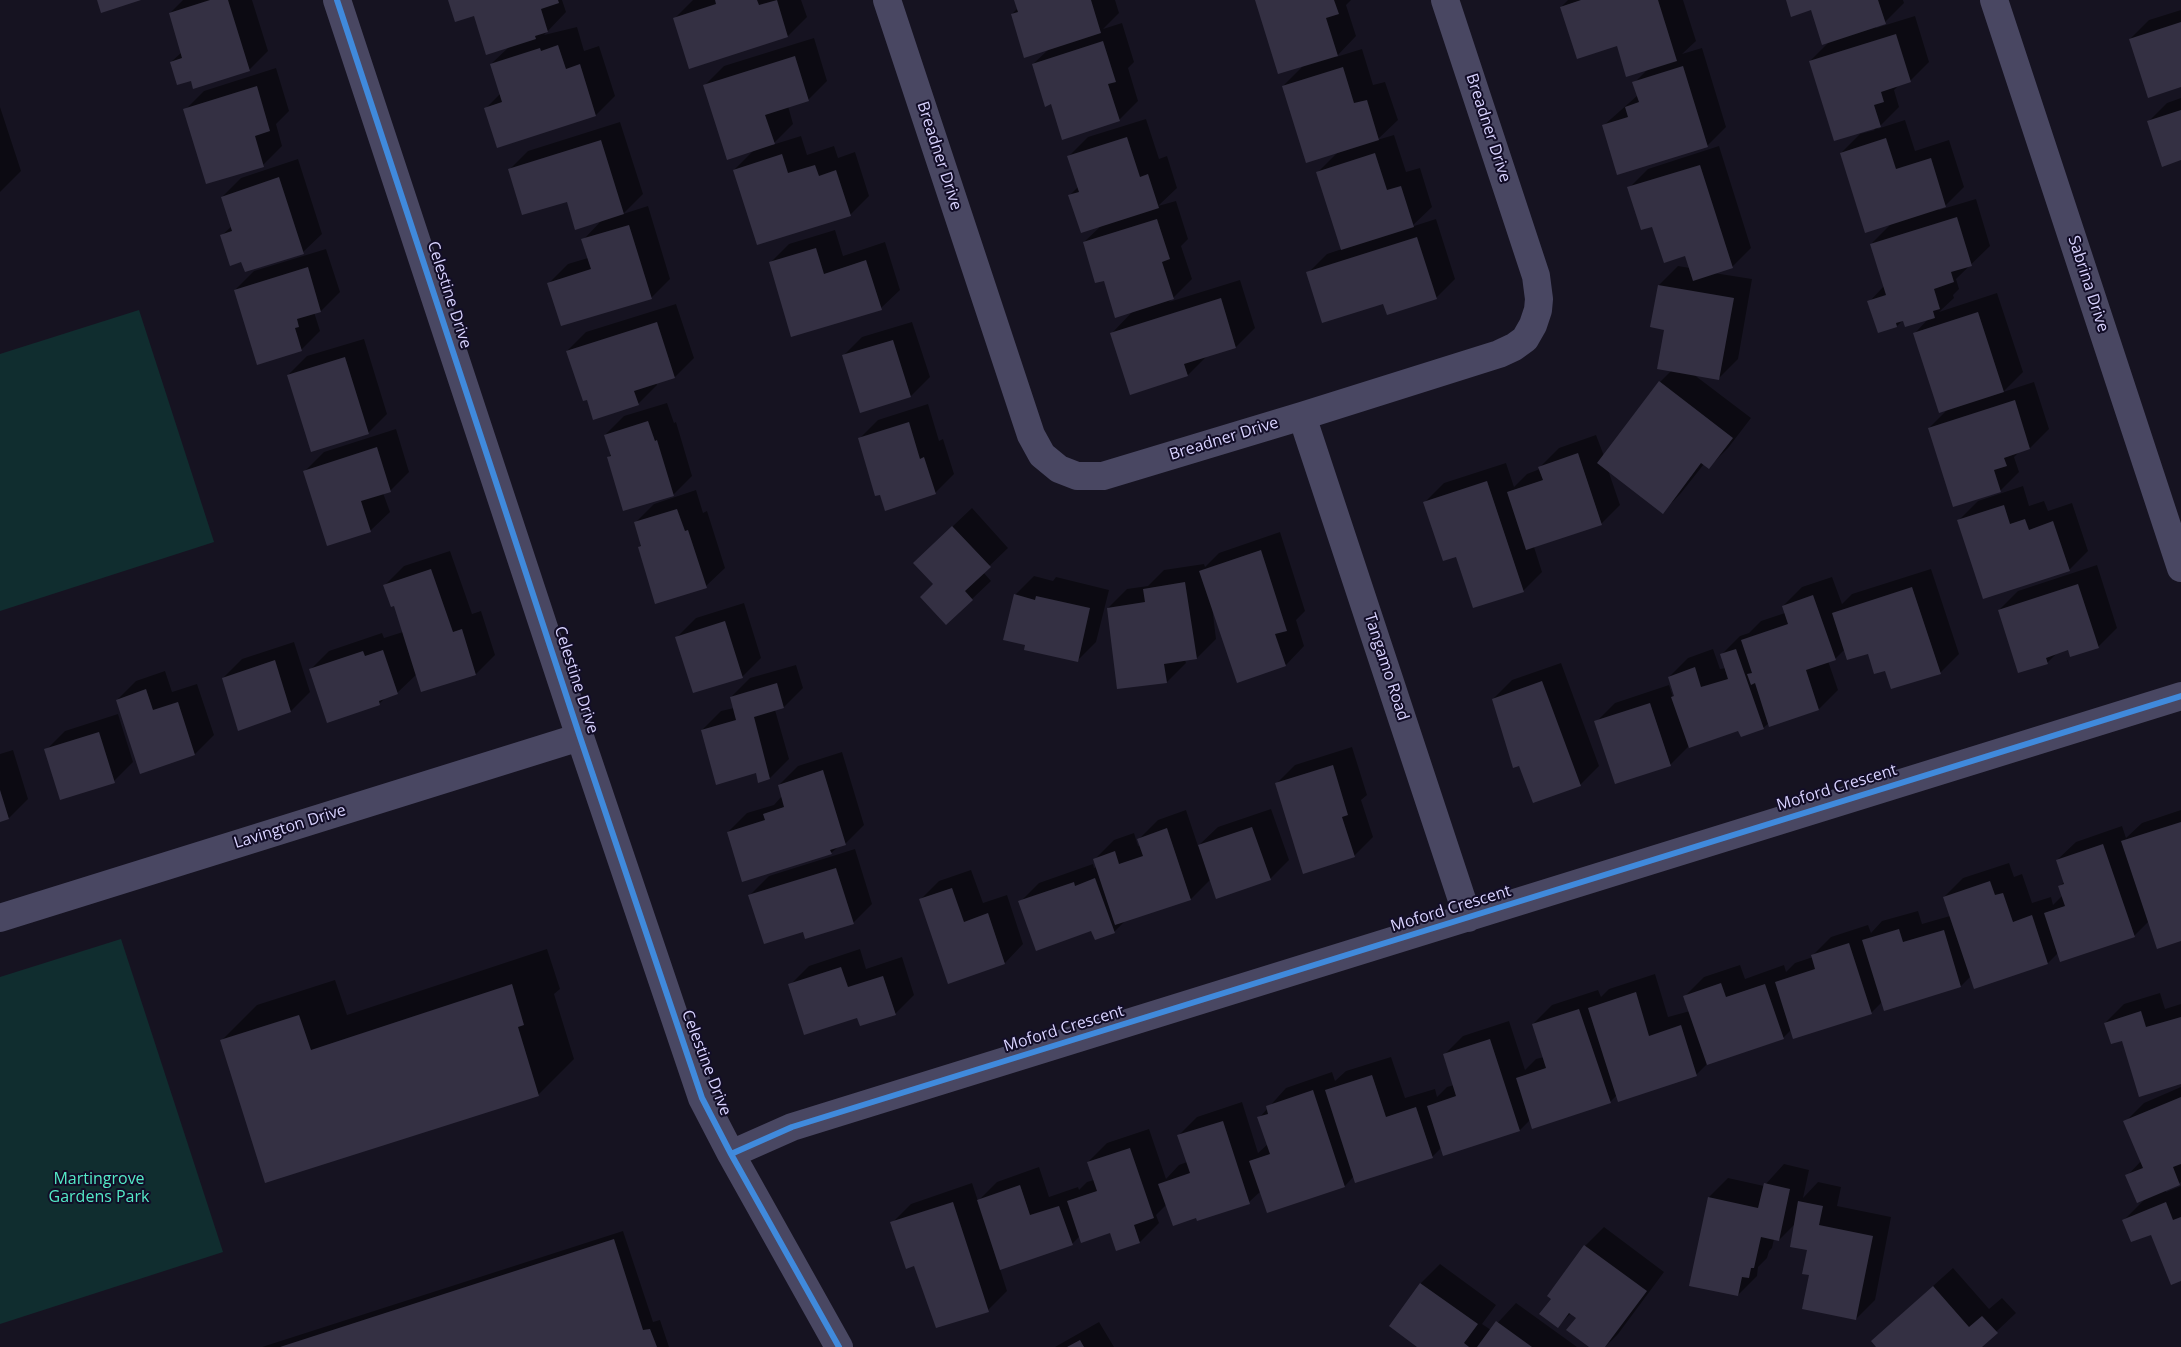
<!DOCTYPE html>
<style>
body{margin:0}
canvas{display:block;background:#161321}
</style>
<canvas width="2181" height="1347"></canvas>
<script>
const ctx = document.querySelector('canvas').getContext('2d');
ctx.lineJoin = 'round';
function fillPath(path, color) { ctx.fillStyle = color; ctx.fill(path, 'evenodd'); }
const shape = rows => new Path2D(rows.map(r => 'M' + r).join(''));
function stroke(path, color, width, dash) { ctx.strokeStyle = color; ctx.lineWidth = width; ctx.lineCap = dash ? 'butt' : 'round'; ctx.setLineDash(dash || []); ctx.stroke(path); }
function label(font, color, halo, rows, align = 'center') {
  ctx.font = font + ' "Open Sans",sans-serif'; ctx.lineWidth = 4; ctx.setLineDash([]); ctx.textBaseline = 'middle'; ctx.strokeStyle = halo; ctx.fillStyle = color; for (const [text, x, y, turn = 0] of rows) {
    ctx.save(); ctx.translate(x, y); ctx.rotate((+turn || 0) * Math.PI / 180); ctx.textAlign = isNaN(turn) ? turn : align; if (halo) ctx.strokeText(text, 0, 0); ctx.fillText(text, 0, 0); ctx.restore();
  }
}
fillPath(shape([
 [139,310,214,542,0,611,0,354],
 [121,939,223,1252,0,1324,0,977]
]), '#102d2f');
fillPath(shape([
 [183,0,252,0,268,51,249,70,191,79,171,62,182,52,170,13],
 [449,0,562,0,566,12,544,35,577,27,584,51,599,46,615,96,596,115,497,146,486,108,501,93,491,64,510,46,474,15],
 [693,0,801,0,807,17,788,36,675,18],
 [1015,0,1115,0,1119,13,1103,29,1122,23,1134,62,1128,68,1138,101,1119,120,1052,103,1033,64,1049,49,1012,14,1018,8],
 [1257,0,1351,0,1346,5,1356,36,1336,57,1362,49,1373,85,1385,82,1398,120,1377,140,1394,135,1406,172,1420,168,1432,207,1411,227,1436,219,1455,279,1436,298,1383,302,1308,273,1327,254,1342,249,1318,172,1338,152,1283,86,1304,65],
 [1568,0,1683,0,1696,41,1682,54,1702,48,1726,127,1707,146,1603,126,1638,95,1634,83,1648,69,1618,45,1561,7],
 [1787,0,1903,0,1904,3,1885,22,1876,26,1876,28,1915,16,1929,62,1910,81,1899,85,1894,90,1899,107,1877,129,1905,120,1915,151,1949,140,1964,187,1945,206,1938,208,1939,210,1976,199,1990,246,1956,279,1959,289,1953,295,1954,298,1939,312,1997,293,2023,372,2003,392,2034,382,2049,429,2030,448,2020,451,2014,457,2019,472,2000,491,1929,428,1949,408,1915,333,1929,318,1904,319,1897,326,1869,302,1884,286,1871,244,1893,222,1841,153,1860,134,1875,130,1810,61,1830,41,1811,8],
 [2181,10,2181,86,2130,39,2149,20],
 [814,38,827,81,808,100,788,106,793,124,772,145,801,136,807,155,834,146,838,158,855,152,869,196,850,215,734,170,755,149,705,85,724,66],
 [276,68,289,111,276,124,282,146,263,165,185,110,204,91],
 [2181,98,2181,159,2148,122,2167,103],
 [0,107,21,171,0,192],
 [1146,119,1159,159,1167,156,1177,188,1158,206,1176,201,1188,239,1181,246,1192,279,1169,302,1240,280,1255,328,1236,347,1207,356,1188,375,1112,333,1134,310,1105,279,1084,242,1102,225,1070,195,1078,187,1069,156,1088,137],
 [620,122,643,194,623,214,648,206,670,279,651,298,549,283,568,264,588,258,583,240,602,220,509,170,528,151],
 [1719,146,1751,248,1732,267,1714,273,1752,279,1738,359,1719,378,1693,374,1751,418,1728,448,1709,467,1704,464,1681,493,1663,512,1608,470,1620,505,1601,524,1534,547,1542,572,1523,591,1457,556,1425,502,1444,483,1506,463,1514,487,1527,474,1540,469,1540,467,1559,448,1596,435,1604,456,1660,382,1672,370,1666,329,1652,326,1659,285,1678,266,1690,268,1686,255,1653,225,1629,188,1648,169],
 [298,159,322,234,303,252,242,260,221,236,232,226,222,197,241,178],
 [835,230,843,256,885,242,900,290,881,308,770,263,789,244],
 [326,249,340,292,321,311,314,312,320,331,301,350,235,290,254,271],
 [676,304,694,358,675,377,656,383,657,385,638,404,588,398,567,351,586,332],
 [912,322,930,377,911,396,843,356,862,337],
 [364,339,387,414,368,433,288,375,307,356],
 [667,403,674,423,676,422,692,476,673,495,608,458,611,454,605,435,624,416],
 [928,404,939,441,943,439,954,474,935,493,859,439,878,420],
 [396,429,409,472,390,491,383,493,390,512,371,530,327,544,305,471,324,452],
 [2023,486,2029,506,2044,501,2048,511,2072,503,2088,551,2069,570,1959,520,1978,501],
 [696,490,703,513,707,511,725,568,706,586,639,547,642,544,636,522,654,504],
 [972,508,1008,548,983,572,991,581,972,599,935,584,934,544],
 [1280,532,1305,611,1296,620,1304,646,1286,665,1212,606,1216,639,1197,658,1185,660,1186,663,1167,682,1108,608,1127,589,1148,586,1164,570,1204,564,1205,567,1219,553],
 [450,551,472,614,481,611,495,655,476,674,422,691,417,674,397,693,386,697,379,704,310,670,329,651,382,633,384,638,403,632,395,605,385,585,404,566],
 [2097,565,2117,628,2098,647,2068,649,2058,652,2047,663,1999,610,2018,591],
 [1931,569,1959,654,1940,673,1886,669,1869,652,1845,649,1835,659,1828,661,1838,690,1819,709,1770,725,1769,723,1763,728,1739,729,1689,746,1670,765,1596,722,1615,703,1669,685,1673,697,1675,695,1669,677,1688,658,1713,649,1720,669,1726,668,1721,655,1740,636,1749,633,1761,621,1785,613,1783,606,1802,587,1832,577,1842,604,1852,594],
 [1034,576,1053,581,1056,577,1109,590,1096,642,1077,661,1026,644,1015,595],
 [744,603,761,658,742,677,677,637,696,618],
 [294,642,310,692,291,711,223,678,242,659],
 [1561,663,1599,766,1580,785,1493,699,1512,680],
 [796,665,803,688,784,707,775,710,789,759,770,778,756,772,702,730,721,711,734,708,731,697,750,678],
 [165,671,172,692,197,684,214,735,195,754,141,772,117,700,136,681],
 [118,714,133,762,114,781,46,750,65,731],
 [1352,747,1367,795,1361,800,1373,837,1354,856,1276,784,1295,765],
 [13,750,28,799,9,818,0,821,0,754],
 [842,752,864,825,845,844,838,847,831,853,728,832,747,813,774,805,782,796,779,785,798,766],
 [1271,809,1289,860,1270,879,1211,879,1191,899,1126,920,1114,932,1092,929,1020,902,1039,883,1093,864,1094,868,1097,867,1095,859,1114,840,1134,833,1138,846,1141,845,1139,839,1158,820,1186,810,1198,846,1218,827],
 [2181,810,2181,940,2149,921,2134,936,2058,953,2048,963,1974,987,1971,976,1961,986,1884,1009,1882,1002,1871,1013,1791,1030,1783,1038,1707,1064,1696,1075,1617,1095,1610,1102,1531,1119,1520,1130,1441,1148,1432,1157,1354,1176,1345,1186,1267,1211,1261,1191,1249,1202,1196,1216,1167,1204,1156,1215,1159,1223,1140,1242,1111,1232,1080,1236,1072,1244,1000,1269,1007,1291,988,1310,915,1265,892,1223,911,1204,972,1183,978,1201,997,1182,1039,1167,1049,1197,1078,1187,1079,1190,1087,1182,1094,1180,1088,1162,1107,1143,1149,1129,1166,1179,1179,1165,1187,1162,1178,1136,1197,1117,1242,1102,1258,1153,1268,1144,1259,1118,1286,1088,1332,1072,1335,1081,1346,1071,1391,1057,1405,1098,1435,1089,1437,1097,1447,1087,1454,1085,1444,1055,1463,1036,1509,1021,1525,1070,1536,1059,1544,1057,1533,1024,1552,1005,1598,990,1601,997,1609,989,1655,974,1668,1017,1690,1011,1685,996,1704,977,1740,965,1745,979,1784,965,1786,972,1795,963,1813,957,1812,956,1831,937,1868,925,1871,933,1882,921,1918,911,1922,924,1950,916,1944,897,1963,878,2009,863,2014,877,2022,874,2032,903,2051,897,2053,905,2062,896,2059,887,2064,882,2057,860,2076,842,2122,826,2126,838,2142,823],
 [855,849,872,904,853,923,804,931,750,895,769,876],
 [971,870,983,903,1007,895,1023,944,1005,963,920,900,939,881],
 [547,949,560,989,554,994,574,1059,538,1095,221,1041,257,1005,335,980,347,1015],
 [860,949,866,969,902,957,914,995,895,1014,858,1016,790,985,809,966],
 [2160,993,2165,1009,2181,1004,2181,1082,2123,1039,2105,1023,2124,1004],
 [2181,1087,2181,1182,2165,1190,2166,1192,2181,1186,2181,1280,2152,1233,2124,1220,2146,1198,2127,1176,2141,1161,2125,1122,2144,1103],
 [1784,1164,1809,1170,1803,1198,1818,1182,1841,1187,1837,1206,1891,1217,1875,1300,1856,1319,1810,1274,1808,1249,1795,1224,1779,1240,1774,1239,1772,1248,1769,1251,1767,1258,1758,1267,1757,1276,1738,1295,1709,1197,1728,1178,1764,1186],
 [1604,1227,1664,1272,1618,1334,1605,1347,1591,1347,1578,1317,1571,1313,1558,1326,1552,1298,1585,1246],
 [623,1231,653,1322,660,1320,669,1347,262,1347],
 [1440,1264,1496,1305,1482,1324,1491,1330,1516,1303,1577,1347,1420,1347,1390,1326,1421,1283],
 [1953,1268,1989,1309,2002,1298,2016,1313,1980,1347,1878,1347,1872,1341],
 [1099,1322,1114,1347,1055,1347]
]), '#0007');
fillPath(shape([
 [97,0,141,0,101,13],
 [210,0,228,0,250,71,193,89,191,81,177,85,170,62,182,58,169,13],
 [448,0,558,0,559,3,541,9,548,32,535,36,536,39,486,55,474,16,455,22],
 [715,0,757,0,759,5,777,0,788,37,689,69,673,18,716,4],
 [1014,0,1091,0,1101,33,1024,58,1011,14,1018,12],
 [1255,0,1334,0,1339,14,1326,18,1338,56,1278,74],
 [1581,0,1658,0,1677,61,1626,77,1617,46,1577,59,1560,7],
 [1786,0,1878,0,1886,24,1822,45,1811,10,1791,17],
 [2181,22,2181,87,2148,98,2129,39],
 [1896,34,1911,82,1881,92,1884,102,1874,105,1881,127,1834,141,1809,61],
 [1103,41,1116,82,1108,84,1120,121,1062,140,1051,104,1045,107,1032,64],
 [558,45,566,69,580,64,596,116,497,148,484,108,502,102,490,64,540,48,541,51],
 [795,56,809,101,765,115,775,144,727,160,703,85],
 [1683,66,1708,147,1617,175,1602,125,1628,117,1625,107,1639,102,1632,82],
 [1343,67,1354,103,1367,100,1379,140,1306,163,1282,86],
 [257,86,270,131,255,136,264,167,206,184,183,109],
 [2181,110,2181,160,2162,167,2147,121],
 [1127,137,1140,177,1148,174,1159,208,1081,233,1068,195,1079,192,1067,156],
 [1886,138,1896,169,1931,158,1946,207,1865,233,1840,153],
 [601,140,624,214,575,230,567,202,522,215,508,169],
 [1375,153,1387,190,1401,186,1414,227,1341,250,1316,172],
 [782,154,788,173,815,165,819,176,836,170,851,216,757,245,733,170],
 [1700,165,1733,268,1693,281,1685,256,1664,263,1652,227,1641,230,1627,187],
 [279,177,304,254,245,272,241,262,230,266,220,235,232,231,221,197],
 [1957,217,1972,266,1951,272,1954,282,1934,289,1940,309,1933,311,1935,318,1905,327,1903,321,1896,323,1897,327,1878,333,1867,301,1886,295,1870,244],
 [1157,219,1170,259,1162,262,1174,299,1115,318,1104,281,1095,283,1083,242],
 [629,225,652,299,561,326,547,283,591,269,581,239],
 [1417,237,1437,299,1387,315,1383,304,1322,323,1306,272],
 [816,248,824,274,866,260,882,310,791,337,769,262],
 [308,267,321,312,297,319,299,327,295,328,302,351,257,365,234,290],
 [1658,285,1734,298,1719,380,1657,369,1664,330,1650,327],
 [1221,298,1236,348,1184,364,1188,376,1130,395,1110,333],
 [1978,312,2004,392,1939,413,1913,333],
 [657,322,675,378,634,391,639,405,593,420,587,400,583,401,566,351],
 [893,340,911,397,860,413,842,355],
 [345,357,369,434,311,452,287,375],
 [1659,381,1733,438,1709,469,1701,463,1663,514,1597,463],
 [2015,400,2030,449,2004,458,2007,466,1994,470,2001,492,1953,507,1928,428],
 [648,421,655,441,657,440,674,496,623,511,607,457,611,456,604,435],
 [909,422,920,459,924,457,936,494,885,511,880,495,875,496,858,438],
 [377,447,391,492,361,501,371,532,327,546,303,471],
 [1578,453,1602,525,1526,550,1507,492,1543,480,1538,467],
 [1487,481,1524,592,1473,608,1456,557,1443,561,1423,502],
 [2004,505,2010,524,2025,519,2029,530,2053,521,2070,571,1983,599,1957,520],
 [677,509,685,531,688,530,707,588,655,604,638,547,641,546,634,522],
 [952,526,991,567,965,591,973,600,946,625,920,597,933,584,913,563],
 [1261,550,1287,631,1275,634,1286,666,1237,683,1199,571],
 [431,569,453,632,462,629,476,675,421,692,394,606,391,607,383,585],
 [1185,582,1197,659,1164,664,1167,683,1117,689,1107,608,1145,602,1143,589],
 [2078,584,2099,648,2070,657,2068,650,2046,658,2048,664,2018,673,1998,610],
 [1912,587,1941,674,1891,689,1885,671,1874,674,1868,654,1847,660,1832,613],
 [1014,594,1035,600,1036,596,1090,608,1078,662,1024,650,1025,645,1003,640],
 [1813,595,1836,660,1806,670,1819,710,1769,727,1755,683,1751,685,1747,674,1752,673,1741,640,1788,624,1782,606],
 [725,621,743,678,693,693,675,637],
 [1736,649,1764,729,1741,737,1738,731,1689,748,1671,697,1674,696,1668,677,1695,667,1701,687,1728,679,1720,654],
 [383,650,398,694,379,701,380,705,327,723,309,669,363,651,365,656],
 [275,660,291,712,238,731,222,678],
 [1542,681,1581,786,1533,803,1519,766,1513,768,1492,699],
 [777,683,784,708,754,717,770,779,758,783,756,773,716,785,701,730,736,720,730,697],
 [146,689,153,710,178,702,195,755,140,774,116,700],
 [1650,703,1671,766,1615,784,1594,721],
 [99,732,115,783,60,800,44,749],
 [1333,765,1348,815,1342,817,1355,857,1303,874,1275,783],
 [823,770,846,845,830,850,832,854,742,882,727,832,765,820,763,814,784,807,778,785],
 [0,790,9,819,0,822],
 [2181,822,2181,941,2157,949,2121,841],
 [1252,827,1271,880,1216,899,1198,845],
 [1167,828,1191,900,1115,925,1093,859,1115,851,1119,864,1143,856,1137,839],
 [2103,844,2135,937,2060,962,2044,913,2065,906,2058,886,2064,884,2056,860],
 [836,868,854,924,805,939,803,932,764,944,748,895],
 [1095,878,1115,933,1095,940,1091,931,1036,951,1018,901,1074,882,1075,886],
 [1990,881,1995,895,2003,893,2013,922,2032,915,2048,964,1974,989,1943,897],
 [952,888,964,922,988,913,1005,964,948,984,919,899],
 [1899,929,1903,942,1944,930,1961,987,1884,1011,1862,940],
 [1849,943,1872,1014,1793,1039,1775,982,1815,969,1811,955],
 [841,967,848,987,883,976,896,1015,860,1026,857,1018,804,1035,788,984],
 [1721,983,1726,997,1765,984,1784,1039,1707,1065,1683,996],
 [512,984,524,1025,518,1027,539,1096,265,1183,220,1040,299,1015,311,1050],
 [1636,992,1649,1036,1681,1025,1697,1076,1618,1102,1588,1008],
 [1579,1009,1611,1103,1532,1129,1516,1078,1546,1068,1532,1024],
 [2141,1011,2146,1027,2181,1017,2181,1084,2139,1097,2122,1041,2111,1044,2104,1023],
 [1490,1039,1520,1131,1443,1156,1427,1106,1456,1096,1443,1054],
 [1372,1075,1386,1117,1416,1107,1433,1158,1355,1183,1325,1090],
 [1313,1090,1345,1187,1267,1213,1249,1161,1270,1154,1257,1117,1268,1114,1266,1106],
 [2181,1097,2181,1164,2173,1167,2180,1185,2137,1203,2125,1175,2143,1168,2123,1121],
 [1223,1121,1250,1204,1197,1221,1196,1218,1173,1226,1158,1184,1190,1173,1177,1135],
 [1130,1148,1154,1218,1134,1225,1140,1243,1116,1251,1110,1233,1081,1243,1067,1201,1097,1191,1087,1162],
 [1764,1183,1790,1189,1779,1241,1761,1237,1754,1268,1751,1268,1749,1278,1742,1277,1738,1296,1689,1286,1708,1197,1758,1208],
 [1020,1185,1030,1215,1059,1206,1073,1245,1000,1270,977,1200],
 [1798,1201,1823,1206,1819,1225,1873,1236,1856,1320,1802,1309,1809,1275,1802,1274,1807,1250,1790,1247],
 [953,1202,989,1312,936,1328,914,1266,906,1269,890,1222],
 [2166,1202,2173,1220,2181,1217,2181,1281,2171,1285,2151,1235,2131,1242,2122,1220],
 [614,1239,643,1330,650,1329,657,1347,280,1347],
 [1584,1245,1647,1291,1605,1347,1589,1347,1566,1330,1576,1318,1569,1313,1558,1328,1539,1314,1551,1299,1547,1296],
 [1420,1283,1478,1324,1464,1343,1469,1347,1417,1347,1389,1326],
 [1933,1286,1969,1327,1982,1316,1998,1333,1982,1347,1876,1347,1871,1341],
 [1496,1321,1532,1347,1477,1347],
 [1080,1340,1084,1347,1067,1347]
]), '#343043');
stroke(shape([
 [337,0,580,737,702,1098,731,1154,839,1347],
 [887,0,1031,435,1042,455,1059,469,1077,476,1103,476,1302,416,1499,354,1514,347,1525,339,1533,325,1538,310,1539,299,1536,276,1445,0],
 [1994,0,2181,568],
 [1302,416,1468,918],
 [0,918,580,737],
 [731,1154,792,1127,2181,696]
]), '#494762', 28);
stroke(shape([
 [337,0,580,737,702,1098,731,1154,839,1347],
 [731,1154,792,1127,2181,696]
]), '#408adc', 6);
label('16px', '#d9d3ff', '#120d27', [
 ["Breadner Drive",1488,128,72],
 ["Breadner Drive",939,156,72],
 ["Sabrina Drive",2088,284,72],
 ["Celestine Drive",449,295,72],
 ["Breadner Drive",1224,439,-17],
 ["Tangamo Road",1386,667,72],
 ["Celestine Drive",576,680,72],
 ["Moford Crescent",1837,788,-17],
 ["Lavington Drive",290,827,-17],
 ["Moford Crescent",1451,909,-17],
 ["Moford Crescent",1064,1029,-17],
 ["Celestine Drive",706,1063,69]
]);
label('16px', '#54eac7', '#120d27', [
 ["Martingrove",99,1179],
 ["Gardens Park",99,1197]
]);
</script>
